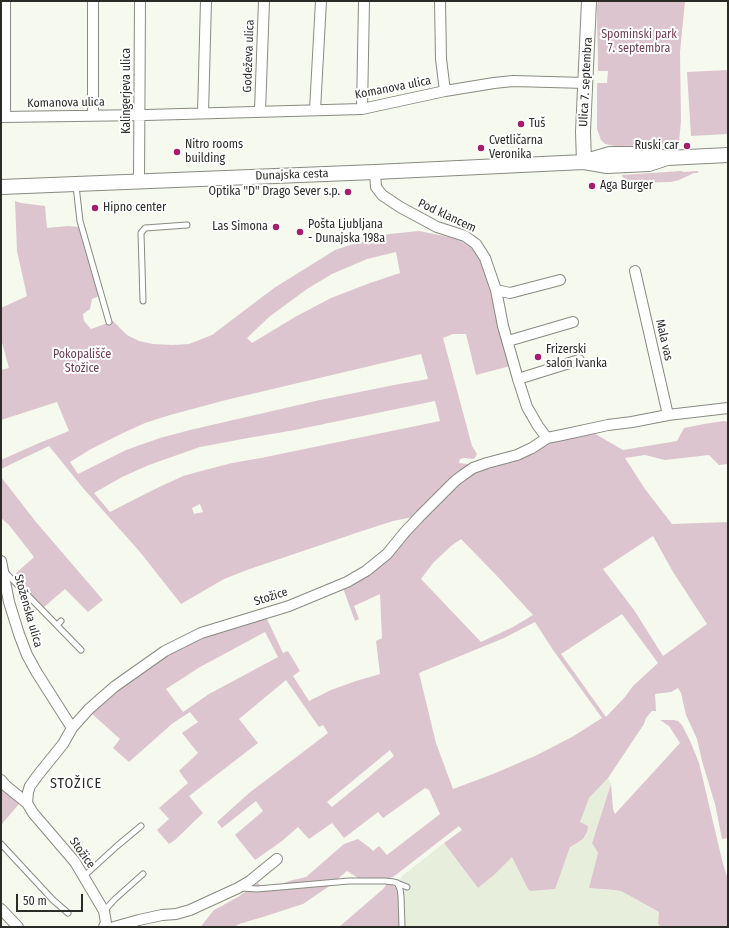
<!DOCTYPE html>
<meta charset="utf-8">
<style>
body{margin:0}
#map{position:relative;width:729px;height:928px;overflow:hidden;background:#f5f9ee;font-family:"Fira Sans Condensed",sans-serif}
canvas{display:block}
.frame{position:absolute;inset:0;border:2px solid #2b2c28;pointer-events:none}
.scale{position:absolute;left:16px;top:894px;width:67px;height:18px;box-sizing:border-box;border:2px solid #2b2c28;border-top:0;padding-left:5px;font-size:12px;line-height:14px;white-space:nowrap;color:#2b2c28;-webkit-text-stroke:3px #fff;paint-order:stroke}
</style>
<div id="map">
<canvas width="729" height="928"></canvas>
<div class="frame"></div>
<div class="scale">50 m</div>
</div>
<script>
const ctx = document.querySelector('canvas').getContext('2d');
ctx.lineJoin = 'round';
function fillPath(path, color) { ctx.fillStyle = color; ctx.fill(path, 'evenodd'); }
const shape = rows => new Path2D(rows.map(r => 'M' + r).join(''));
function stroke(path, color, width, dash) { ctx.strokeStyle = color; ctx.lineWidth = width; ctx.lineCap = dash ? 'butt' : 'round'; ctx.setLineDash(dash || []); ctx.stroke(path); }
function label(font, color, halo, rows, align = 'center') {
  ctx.font = font + ' "Fira Sans Condensed",sans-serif'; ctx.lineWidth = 4; ctx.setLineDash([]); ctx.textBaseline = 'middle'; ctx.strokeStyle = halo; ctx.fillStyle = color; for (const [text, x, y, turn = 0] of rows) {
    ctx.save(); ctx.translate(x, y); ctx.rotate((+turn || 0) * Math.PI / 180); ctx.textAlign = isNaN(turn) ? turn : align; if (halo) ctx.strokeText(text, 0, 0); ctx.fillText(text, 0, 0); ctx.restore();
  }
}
fillPath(shape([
 [608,778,611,784,592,843,598,853,589,888,614,890,621,891,659,912,658,923,660,927,400,927,398,896,396,888,402,876,444,843,478,888,494,875,512,856,528,889,554,888,570,846,577,843,583,839,587,832,580,822,589,798]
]), '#e8eedc');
fillPath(shape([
 [598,1,685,1,680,52,681,121,679,142,677,145,616,146,605,144,601,140,597,129,597,83,607,83,608,71,598,71,598,56,597,24,597,5],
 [728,70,728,134,691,136,687,72],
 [681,171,684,172,698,171,698,173,694,173,679,180,671,182,629,183,627,182,622,176,622,175],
 [15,201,21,203,45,206,47,228,68,226,80,227,99,296,92,299,90,309,83,314,84,321,91,329,113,321,127,335,139,341,153,344,173,345,189,344,212,335,274,288,335,250,347,246,389,234,419,231,449,237,461,241,473,248,482,260,488,276,510,366,476,375,466,334,453,334,443,338,472,446,477,454,474,459,464,458,460,459,459,463,467,464,468,467,413,517,393,521,356,533,247,570,224,579,181,604,140,552,83,488,49,446,1,469,1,460,39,443,69,431,57,402,1,420,1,370,9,368,1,339,1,308,27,296,17,251],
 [396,252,400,273,370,283,331,298,295,317,252,343,247,338,269,317,307,289,332,274,367,259],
 [421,354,428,379,394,385,320,400,190,430,160,438,126,450,78,474,70,462,91,449,123,433,145,423,170,415,226,400],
 [435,401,440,421,261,458,232,463,205,470,183,476,153,490,110,512,94,493,122,477,149,465,200,447,248,438,295,430],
 [200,504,203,512,194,514,192,508],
 [724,421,728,422,728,464,719,465,709,455,665,460,645,455,625,458,645,489,672,524,728,522,728,838,722,839,715,804,702,761,697,739,686,715,681,693,678,688,671,692,655,694,656,711,652,711,646,718,644,724,608,778,589,798,580,822,588,826,587,832,583,839,577,843,570,847,555,889,530,891,528,889,512,857,494,875,478,888,444,843,462,830,459,826,393,877,386,879,358,878,347,871,328,887,303,904,266,916,239,924,234,927,202,927,202,925,214,910,238,897,252,887,258,883,266,891,289,881,306,877,344,844,358,839,370,848,373,851,379,846,387,855,440,814,429,790,425,788,383,818,378,812,344,838,332,823,309,839,298,827,282,841,255,860,235,835,263,811,256,801,222,828,217,822,249,793,328,733,323,725,319,727,286,680,239,719,258,743,189,796,203,813,175,840,169,844,157,830,169,819,159,808,188,783,179,771,198,753,182,733,198,722,190,712,173,723,129,762,113,748,120,739,91,713,141,671,182,647,203,637,266,617,283,653,288,651,300,671,293,676,309,701,331,690,356,681,380,674,376,641,382,638,380,594,354,606,359,619,355,621,343,588,400,544,443,497,472,473,540,447,561,438,592,432,623,450,677,441,684,428,704,424],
 [653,536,673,572,707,624,663,656,634,610,603,569],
 [461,539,496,575,533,615,513,627,481,642,421,579,433,563,451,546],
 [622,614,658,663,633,686,625,697,606,717,561,654],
 [535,622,553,650,602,718,572,737,535,756,493,774,453,789,436,743,419,673,504,638],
 [265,632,278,657,209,694,183,712,166,689,200,667],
 [390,750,394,756,365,780,332,807,327,802],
 [1,477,36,522,103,600,88,612,65,589,44,607,13,576,34,557,9,525,1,518],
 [660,720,674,720,678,721,682,725,691,743,699,763,723,864,728,879,728,927,660,927,658,923,659,912,621,891,614,890,589,888,598,853,592,843,611,784,613,809,615,814,680,743,669,726],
 [1,784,19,804,1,825],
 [387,884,391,884,396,888,398,896,400,927,339,927,383,889]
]), '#ddc5cf');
const lane = shape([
 [76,186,80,221,109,322],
 [143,301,141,233,145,228,187,225],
 [4,571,81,650],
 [57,625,61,621],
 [1,844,53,900,68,913],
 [83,877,117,846,141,826],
 [397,883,400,889,401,896,402,927],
 [241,888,257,889,349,881,385,881,394,882,407,887],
 [104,911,115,899,143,874]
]);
const street = shape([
 [5,1,5,117],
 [440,1,441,59,445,91],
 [362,109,364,1],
 [315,110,321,1],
 [260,111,264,1],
 [203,113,206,1],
 [93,115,93,1],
 [1,117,146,115,362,109,445,91,494,83,513,81,586,83],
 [375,172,376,187,382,195,400,207,437,227,465,236,476,244,485,258,496,290,503,326,518,379,527,407,538,426,547,438],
 [139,181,140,1],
 [635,271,668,415],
 [496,290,510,293,560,280],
 [508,341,573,322],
 [518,379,579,360],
 [1,561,9,602,19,634,27,655,37,673,72,728],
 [1,780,6,786,27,803],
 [1,909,18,927],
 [104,927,106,923,104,911,75,862,33,813,27,803,28,792,30,786,38,775,63,744,72,728,89,709,114,687,165,651,201,633,289,606,347,582,366,571,387,554,405,532,420,516,455,481,463,475,473,468,487,463,517,455,532,448,547,438,562,435,608,425,632,422,668,415,728,408],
 [114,927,139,920,162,915,176,914,190,910,238,888,250,881,277,859]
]);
const secondary = shape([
 [586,161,610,154,649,154,667,158],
 [584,162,583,132,589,1],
 [1,187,375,172,584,162,607,166,649,164,667,158,728,155]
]);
stroke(lane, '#888b81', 7);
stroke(street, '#888b81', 12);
stroke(secondary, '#888b81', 16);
stroke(lane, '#fff', 5);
stroke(street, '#fff', 10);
stroke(secondary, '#fff', 14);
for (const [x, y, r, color] of [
 [521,124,4,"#a41e6b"],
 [687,146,4,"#a41e6b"],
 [481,148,4,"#a41e6b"],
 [177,152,4,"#a41e6b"],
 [592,186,4,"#a41e6b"],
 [348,192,4,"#a41e6b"],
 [95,208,4,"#a41e6b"],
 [276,227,4,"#a41e6b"],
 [300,232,4,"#a41e6b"],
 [538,357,4,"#a41e6b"]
]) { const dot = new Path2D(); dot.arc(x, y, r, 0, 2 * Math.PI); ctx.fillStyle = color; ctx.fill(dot); stroke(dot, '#fff', 1.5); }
label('12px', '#703f56', '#fff', [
 ["Spominski park",639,35],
 ["7. septembra",639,49],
 ["Pokopališče",82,355],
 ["Stožice",82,369]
]);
label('12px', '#2b2c28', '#fff', [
 ["Godeževa ulica",249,56,-88],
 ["Ulica 7. septembra",586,82,-87],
 ["Komanova ulica",393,88,-11],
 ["Kalingerjeva ulica",127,91,-90],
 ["Komanova ulica",66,103,-1],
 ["Dunajska cesta",292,175,-2],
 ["Pod klancem",447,216,25],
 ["Mala vas",664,340,77],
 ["Stožice",271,597,-18],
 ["Stoženska ulica",28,611,74],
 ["Stožice",82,853,54]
]);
label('12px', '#2b2c28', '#fff', [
 ["Tuš",529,124],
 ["Cvetličarna",489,141],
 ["Veronika",489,155],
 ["Nitro rooms",185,145],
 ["building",185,159],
 ["Ruski car",679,146,"right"],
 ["Aga Burger",600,186],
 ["Optika \"D\" Drago Sever s.p.",340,192,"right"],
 ["Hipno center",103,208],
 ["Pošta Ljubljana",308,225],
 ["- Dunajska 198a",308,239],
 ["Las Simona",268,227,"right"],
 ["Frizerski",546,350],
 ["salon Ivanka",546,364]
], 'left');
ctx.letterSpacing = '1px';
label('14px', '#2b2c28', '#fff', [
 ["STOŽICE",76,784]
]);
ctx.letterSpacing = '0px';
</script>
